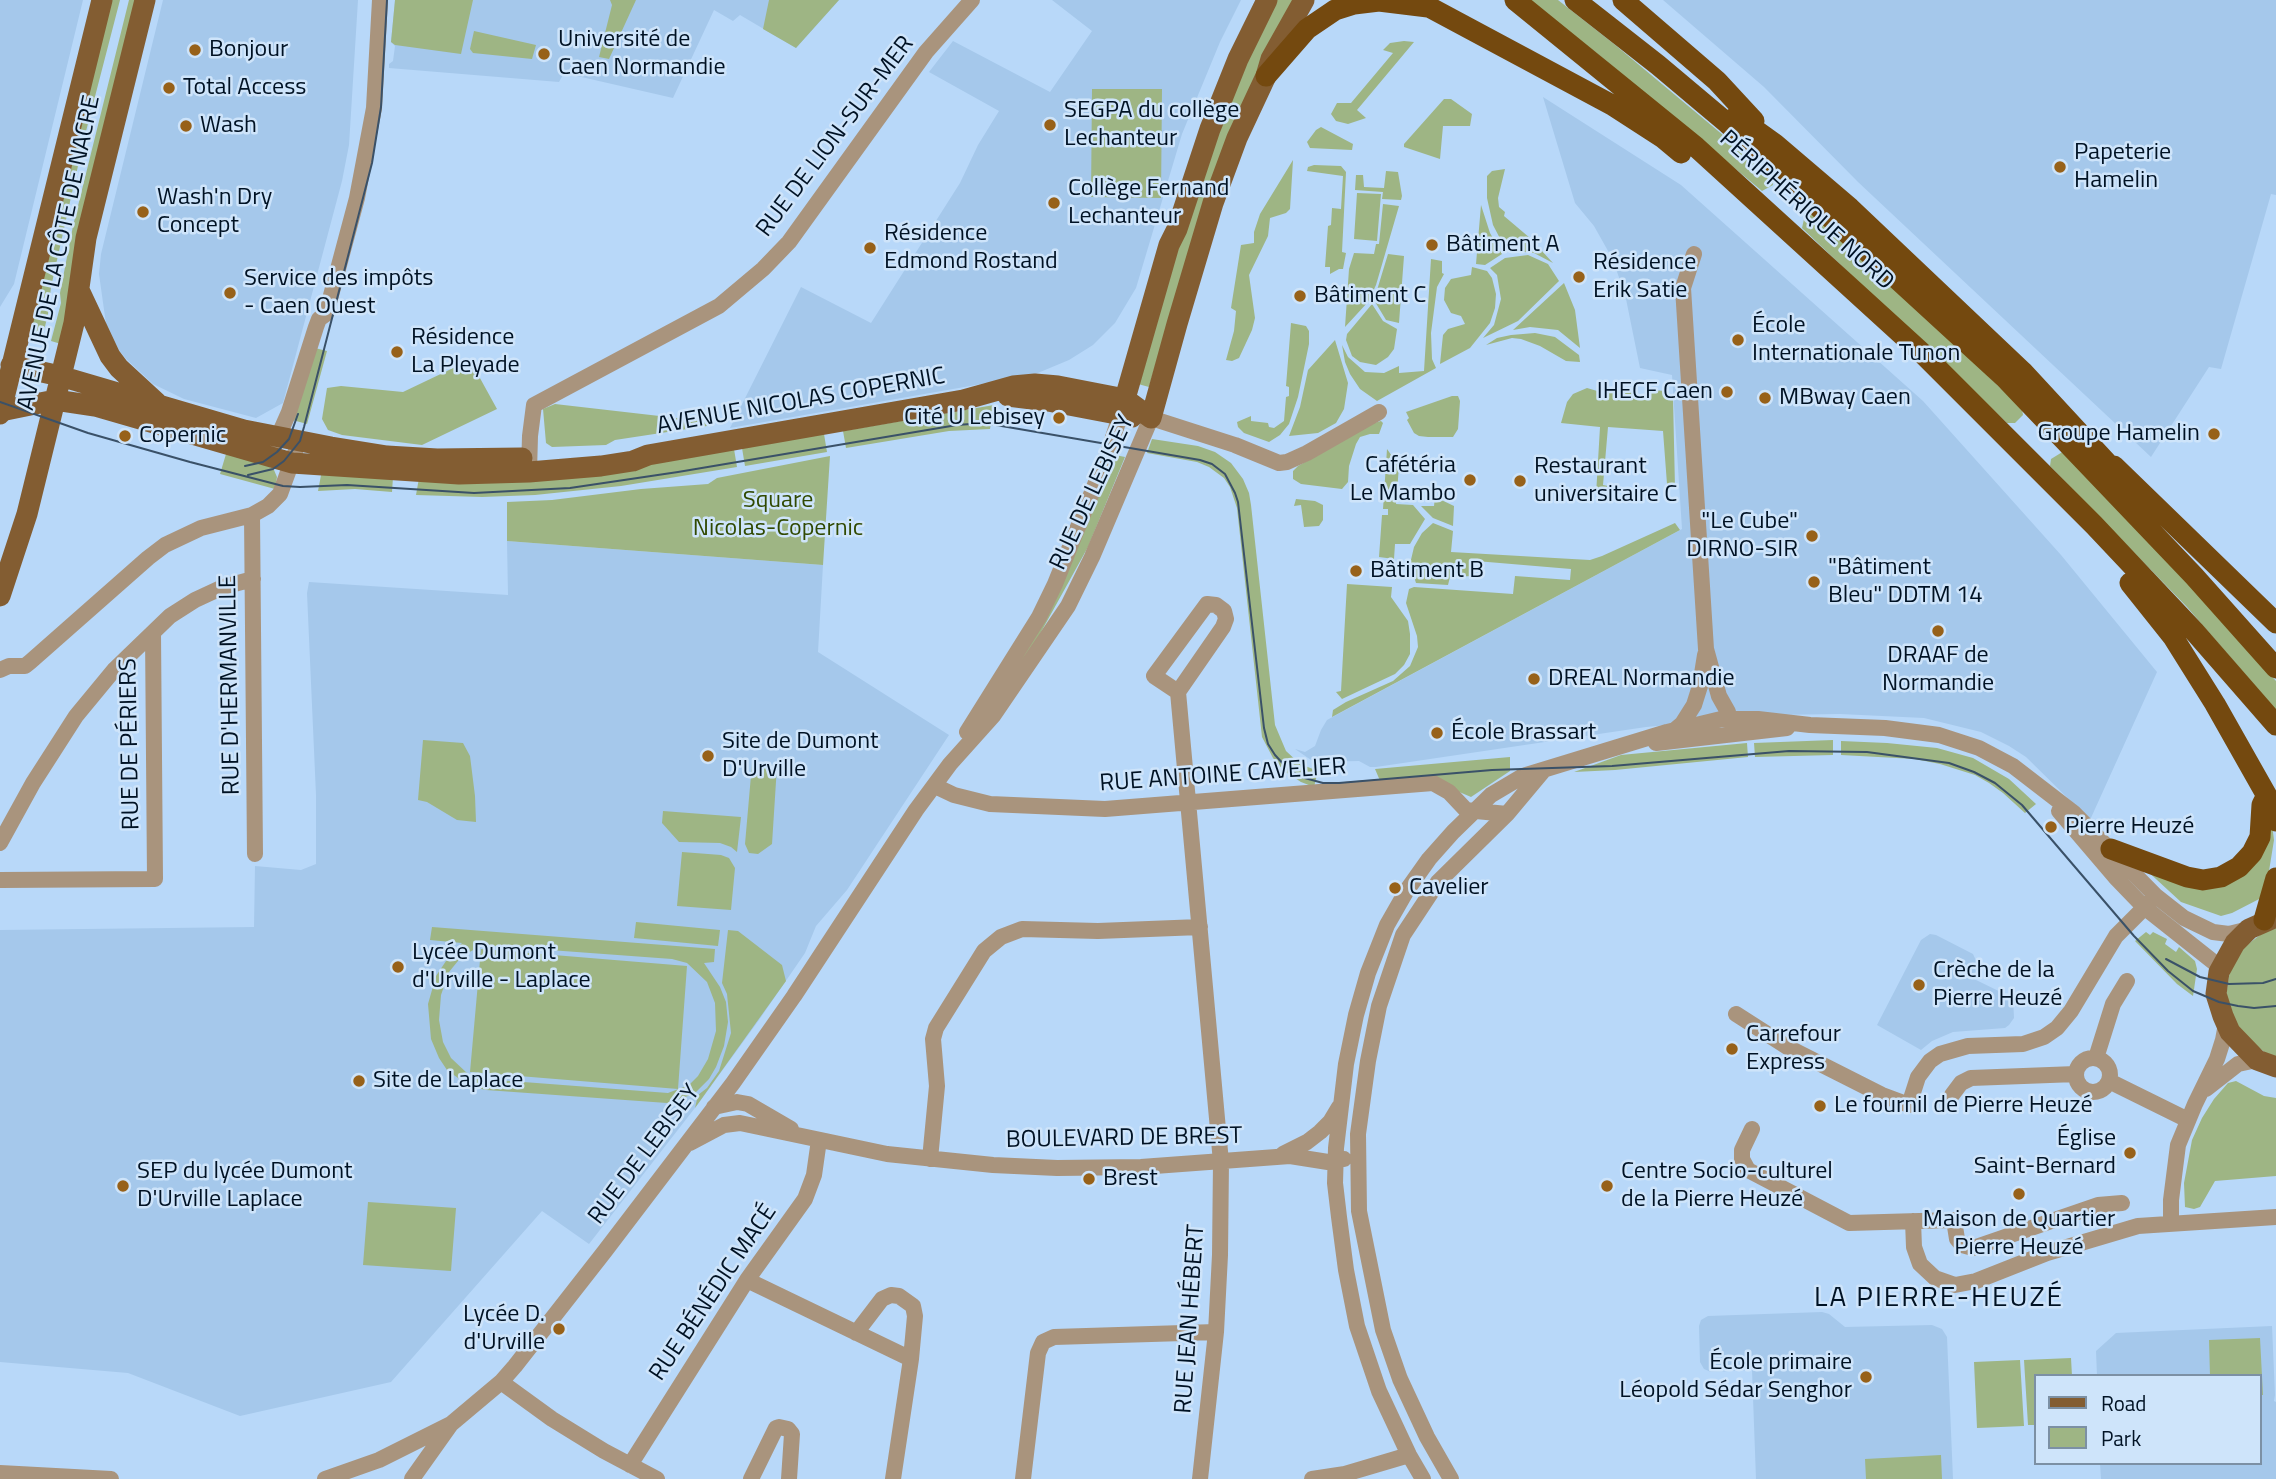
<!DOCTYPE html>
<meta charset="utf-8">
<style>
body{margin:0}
#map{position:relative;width:2276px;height:1479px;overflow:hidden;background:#b8d8f9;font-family:"Titillium Web",sans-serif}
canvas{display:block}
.legend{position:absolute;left:2034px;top:1374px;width:228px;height:91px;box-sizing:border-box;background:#cee4fa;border:2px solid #7c90a4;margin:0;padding:9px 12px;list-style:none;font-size:21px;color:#001224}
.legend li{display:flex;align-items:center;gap:14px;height:35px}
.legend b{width:35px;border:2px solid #7c90a4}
</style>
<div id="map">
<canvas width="2276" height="1479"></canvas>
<ul class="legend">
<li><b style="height:9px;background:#835d32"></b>Road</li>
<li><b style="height:19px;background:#9eb584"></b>Park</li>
</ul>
</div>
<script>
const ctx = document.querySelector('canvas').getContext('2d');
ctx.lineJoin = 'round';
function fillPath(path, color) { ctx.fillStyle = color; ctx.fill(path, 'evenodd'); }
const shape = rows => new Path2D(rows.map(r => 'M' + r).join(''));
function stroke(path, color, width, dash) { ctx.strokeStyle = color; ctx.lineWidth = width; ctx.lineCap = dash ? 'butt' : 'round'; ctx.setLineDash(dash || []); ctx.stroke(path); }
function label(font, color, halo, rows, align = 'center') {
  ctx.font = font + ' "Titillium Web",sans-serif'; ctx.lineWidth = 5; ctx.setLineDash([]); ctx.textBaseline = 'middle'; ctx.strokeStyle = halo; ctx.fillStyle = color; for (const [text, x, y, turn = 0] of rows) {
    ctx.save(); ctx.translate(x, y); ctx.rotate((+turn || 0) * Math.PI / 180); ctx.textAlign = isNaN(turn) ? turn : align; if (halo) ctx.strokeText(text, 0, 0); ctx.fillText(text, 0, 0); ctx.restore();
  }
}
fillPath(shape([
 [0,0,83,0,14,284,0,307],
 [163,0,358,0,349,145,342,181,283,403,256,418,184,399,153,384,126,359,119,350,106,324,99,274,101,254],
 [395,0,839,0,796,48,740,15,733,21,714,10,673,98,564,73,559,82,389,68,389,64,393,61,395,46,391,42],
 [1052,0,1241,0,1220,42,1182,134,1136,288,1115,323,1093,345,1069,360,1033,375,730,428,801,287,871,323,960,183,978,145,999,111,929,72,953,41,1050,92,1092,31],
 [1663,0,2276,0,2276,195,2271,194,2221,369,2209,367,2151,457,1858,182,1764,87],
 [1543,97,1681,185,1923,401,2061,555,2157,672,2090,820,2026,757,2009,746,1981,732,1924,718,1840,714,1774,715,1646,727,1376,767,1370,767,1359,761,1314,762,1295,749,1305,752,1315,746,1321,730,1327,720,1682,529,1672,375,1640,368,1625,294,1612,258,1594,226,1575,203],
 [507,541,823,565,818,652,949,735,847,890,816,926,805,953,759,1020,698,1104,589,1244,542,1211,391,1382,240,1416,128,1373,0,1362,0,930,254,927,255,866,301,870,316,864,316,795,307,593,309,582,508,595],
 [1930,934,1936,935,1973,954,1978,965,1974,979,2013,998,2014,1018,2009,1025,2005,1028,1953,1032,1932,1041,1921,1050,1877,1025,1921,940],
 [1822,1312,1829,1314,1845,1327,1932,1325,1942,1329,1947,1337,1953,1479,1756,1479,1752,1370,1711,1372,1704,1369,1700,1362,1699,1326,1701,1320,1708,1316],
 [2272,1326,2275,1395,2274,1401,2276,1402,2276,1479,2101,1479,2100,1463,2260,1463,2260,1376,2097,1376,2096,1351,2116,1333]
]), '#a5c8eb');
fillPath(shape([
 [111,0,120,0,84,139,51,287,48,314,42,339,27,335],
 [129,0,137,0,61,344,51,341,61,303,60,293,73,226],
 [395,0,473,0,461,54,395,45,391,42],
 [610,0,636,0,609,59,599,57,612,5],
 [769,0,839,0,796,48,763,29],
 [1272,0,1300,0,1206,192,1149,387,1138,384,1198,171],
 [1529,0,1558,0,1614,44,1760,166,1772,177,1773,185,1762,191,1599,55],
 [474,31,536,45,532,59,473,53,470,49],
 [1404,41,1414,42,1357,110,1366,118,1348,124,1336,121,1331,114,1337,103,1351,103,1393,53,1383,50,1390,43],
 [1092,89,1162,89,1161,198,1091,197],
 [1444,99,1451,99,1472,114,1470,126,1443,126,1440,159,1404,147,1404,144],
 [1321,127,1353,144,1352,150,1310,148,1307,142,1316,130],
 [1293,160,1290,209,1286,213,1270,218,1268,236,1249,275,1255,318,1252,330,1239,358,1232,361,1226,360,1234,331,1236,311,1231,308,1241,245,1254,243,1254,232,1260,214],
 [1314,165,1341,166,1346,172,1342,252,1346,253,1343,269,1339,269,1330,274,1330,267,1325,267,1328,226,1331,225,1332,208,1341,209,1343,176,1307,171,1308,167],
 [1505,169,1498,198,1499,207,1505,212,1504,216,1530,238,1553,263,1534,253,1506,250,1493,225,1487,198,1487,176,1492,171],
 [1386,171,1398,172,1402,196,1401,200,1382,199,1383,192,1355,190,1356,175,1363,175,1364,187,1384,188],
 [1357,193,1381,194,1377,241,1354,239],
 [1383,204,1399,206,1376,285,1368,302,1345,327,1349,269,1354,253,1374,254,1376,244,1379,244],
 [1481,205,1490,233,1502,254,1485,265,1476,264],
 [1808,215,1814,215,1892,283,2022,409,2023,415,2015,423,2007,423,1802,228,1804,219],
 [1388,254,1404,256,1399,323,1386,320,1374,300],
 [1528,255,1548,264,1559,281,1518,321,1483,338,1494,325,1501,299,1497,275,1490,268,1505,258],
 [1431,259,1442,261,1442,273,1444,274,1437,287,1431,333,1432,359,1436,368,1377,401,1360,389,1350,374,1345,362,1342,345,1348,357,1365,372,1384,373,1399,366,1399,373,1424,371],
 [1472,267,1487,271,1492,278,1496,294,1495,308,1490,323,1470,348,1440,364,1443,335,1448,329,1465,324,1461,316,1451,313,1444,300,1445,288,1451,279,1471,275],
 [1564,283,1575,310,1580,348,1558,330,1530,327,1513,330],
 [1372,304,1383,321,1397,329,1394,349,1388,357,1376,365,1360,362,1352,356,1346,340,1347,334],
 [1291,323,1306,326,1309,331,1309,344,1298,397,1289,424,1280,435,1269,442,1244,433,1238,427,1237,422,1251,416,1251,421,1268,423,1269,427,1274,428,1284,421,1286,397,1289,396,1289,387,1286,386],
 [1535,333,1555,337,1579,355,1580,362,1566,361,1540,346,1521,339,1512,338,1486,345,1497,338,1511,335],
 [1335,340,1348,383,1344,409,1336,423,1318,433,1289,436,1300,407,1308,370],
 [315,348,327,351,307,424,289,419],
 [470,360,497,409,422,445,342,435,328,430,322,419,327,388,341,386,403,392],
 [1604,387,1635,389,1635,398,1647,398,1647,390,1668,391,1669,397,1673,398,1675,488,1667,484,1663,431,1608,427,1603,485,1608,486,1607,496,1596,495,1600,427,1561,423,1567,402,1573,394,1587,388,1604,393],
 [1452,396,1458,396,1460,401,1458,429,1453,437,1428,437,1419,436,1414,433,1407,420,1409,418,1406,412],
 [555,404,703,421,707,426,615,440,606,445,552,447,546,443,543,409],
 [994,405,990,429,949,431,846,448,843,431],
 [1381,421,1383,423,1379,434,1370,434,1360,437,1356,444,1349,466,1348,482,1342,489,1301,484,1293,479,1293,471,1298,466,1374,423],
 [824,434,827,452,745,466,742,448],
 [1152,439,1198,446,1215,452,1231,463,1243,479,1249,493,1251,505,1275,725,1286,751,1300,764,1318,771,1314,787,1301,782,1284,771,1273,758,1262,737,1237,508,1230,487,1224,478,1209,467,1197,462,1147,453],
 [734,449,737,467,621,486,535,495,482,497,416,495,419,478],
 [1387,449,1399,466,1396,504,1413,505,1425,519,1410,544,1395,544,1394,559,1379,557,1382,515,1388,515,1388,509,1383,509],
 [2064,451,2184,576,2276,681,2276,710,2187,607,2050,466,2051,459],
 [226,454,269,466,274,470,277,477,275,489,220,474],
 [1115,455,1125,457,1088,547,1036,641,1017,668,1005,677,1079,542],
 [830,456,823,565,507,541,507,502,552,500,641,489,708,484,717,478],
 [322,470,393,477,392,492,355,489,318,491],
 [1435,497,1454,506,1453,526,1433,518,1421,506,1434,506],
 [1296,499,1315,501,1323,505,1323,520,1319,526,1304,527,1301,505,1294,506],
 [1433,523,1453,531,1451,552,1572,559,1590,560,1602,556,1675,523,1680,530,1332,717,1333,710,1346,702,1393,681,1410,666,1418,647,1417,636,1406,603,1409,589,1414,587,1513,594,1515,576,1570,580,1571,569,1476,561,1474,576,1450,577,1448,585,1416,583,1410,564,1414,547,1422,533],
 [1347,584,1392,587,1391,597,1408,621,1410,634,1410,654,1404,665,1395,674,1342,699,1336,692,1341,691],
 [423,740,463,743,470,756,475,796,476,822,457,820,427,802,418,800],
 [1833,740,1833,755,1755,757,1754,743],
 [1841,741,1887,743,1937,748,1973,758,2009,779,2036,804,2025,813,2003,793,1989,783,1975,775,1940,764,1915,759,1841,755],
 [1747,743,1748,757,1615,770,1574,772,1621,755],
 [1510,757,1510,771,1471,797,1457,791,1381,783,1375,769],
 [752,764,777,766,772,844,758,854,749,853,745,844],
 [663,811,741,817,737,852,731,847,720,843,679,842,662,823],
 [2271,817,2274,840,2265,896,2232,913,2221,916,2181,902,2144,868,2232,880],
 [682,852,721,855,729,858,735,868,731,910,677,906],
 [636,922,720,930,718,946,634,938],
 [432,927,715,949,714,962,704,963,720,987,726,1002,728,1022,724,1046,716,1067,709,1079,694,1094,667,1103,486,1090,469,1086,447,1070,439,1058,431,1039,428,1004,436,976,450,955,462,943,430,940],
 [495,946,672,959,687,963,707,982,715,1003,716,1031,708,1059,698,1076,689,1085,668,1093,484,1079,468,1074,451,1058,443,1042,439,1020,441,995,449,972,462,956,479,947],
 [2276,928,2276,1058,2268,1055,2238,1031,2226,996,2230,970,2243,948,2264,932],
 [728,930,738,931,782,965,786,981,695,1108,698,1095,707,1088,719,1071,731,1033,727,994,722,983],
 [2146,932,2150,935,2153,932,2167,939,2165,944,2176,952,2179,947,2195,961,2197,969,2193,996,2177,984,2135,941],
 [481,949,687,966,678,1089,470,1072],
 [2236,1081,2264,1096,2276,1098,2276,1176,2215,1181,2200,1207,2194,1209,2185,1207,2184,1183,2192,1140,2202,1118,2214,1099,2228,1083],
 [368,1202,456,1208,451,1271,363,1265],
 [2260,1338,2263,1395,2260,1395,2260,1376,2210,1376,2209,1340],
 [2071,1358,2072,1376,2036,1376,2036,1425,2028,1425,2024,1360],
 [2020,1360,2024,1426,1977,1428,1974,1362],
 [1941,1455,1942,1479,1866,1479,1865,1459]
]), '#9eb584');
stroke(shape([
 [1694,254,1683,288,1706,649,1719,696,1728,712,1727,719],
 [274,446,289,412,316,327,319,319,326,314,357,198,374,108,380,0],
 [529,472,530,436,534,405,719,306,763,269,789,242,926,52,972,0],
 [252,515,255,854],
 [0,670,9,666,25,666,30,662,148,558,165,545,201,528,252,515,268,506,280,494,295,453],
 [1178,692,1154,676,1207,604,1216,605,1224,611,1226,619,1223,627,1178,692,1221,1162,1220,1255,1216,1332,1200,1479],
 [1676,729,1682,724,1694,705,1700,686,1705,655],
 [967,732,1039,617,1055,584,1109,450,1120,416],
 [1656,743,1787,728],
 [935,786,954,795,990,804,1105,809,1433,783,1449,792,1466,810,1507,814],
 [2059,811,2117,879,2144,907,2221,968],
 [0,843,33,783,76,716,114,670,170,616,195,600,223,587,253,579],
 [0,880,155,879,153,633],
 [1736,1014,1789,1048,1882,1095,1909,1105,1918,1077,1930,1061,1940,1054,1968,1046,2023,1044,2044,1037,2057,1028,2071,1011,2116,936,2156,896],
 [2096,1058,2113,1004,2127,981],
 '2076 1075a17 17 0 1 1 34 0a17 17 0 1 1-34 0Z',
 [2109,1081,2188,1120],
 [2206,1089,2238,1064,2257,1060],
 [1952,1095,1961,1083,1971,1078,2076,1074],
 [714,1107,737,1102,748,1104,791,1129],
 [1752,1129,1742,1150,1742,1159,1748,1170,1849,1223,1954,1220,1957,1239,1962,1245,1973,1248,2098,1205,2122,1203],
 [690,1143,724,1125,740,1123,887,1154,993,1165,1057,1168,1141,1167,1290,1156,1328,1162,1344,1159],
 [1283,1154,1307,1142,1320,1132,1330,1122,1339,1107],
 [930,1159,937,1086,933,1039,936,1028,984,951,1001,937,1022,929,1098,931,1200,927],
 [1913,1221,1914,1247,1920,1264,1935,1278,1955,1285,1976,1281,2047,1253,2138,1226,2276,1217],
 [2171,1223,2171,1200,2178,1145,2195,1104,2217,1059,2223,1040,2226,1024],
 [747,1280,911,1359,893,1479],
 [856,1333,882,1299,891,1295,899,1296,913,1306,915,1316,911,1359],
 [501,1382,552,1419,604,1451,657,1479],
 [630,1465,747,1280,805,1199,814,1175,819,1140],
 [0,1473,111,1479],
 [325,1479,379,1460,451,1424,501,1382,515,1366,605,1251,733,1083,794,996,916,810,950,764,993,716,1068,606,1092,557,1151,418,1235,445,1279,463,1287,462,1307,453,1379,412],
 [412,1479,451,1424],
 [751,1479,776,1428,779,1427,788,1429,792,1434,789,1479],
 [1023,1479,1038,1353,1043,1342,1054,1337,1216,1332],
 [1312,1479,1345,1474,1409,1455],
 [1423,1479,1409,1455,1379,1391,1357,1326,1346,1270,1339,1217,1335,1183,1336,1148,1346,1064,1356,1015,1368,973,1387,925,1407,890,1429,859,1453,832,1491,795,1523,776,1667,732,1721,719,1758,719,1810,725,1885,728,1939,735,1979,748,2013,766,2074,813,2156,896,2184,918,2213,932,2229,934,2249,929],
 [1451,1479,1427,1437,1400,1379,1383,1330,1359,1211,1358,1134,1368,1061,1379,1006,1403,935,1438,882,1507,814,1543,771]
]), '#a9947d', 16);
stroke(shape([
 [79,290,110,356,119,368,157,403],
 [11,365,60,376,244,430,331,447,387,456,437,459,522,458],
 [1008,396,1048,401,1132,417],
 [1,411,55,400,95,406,292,463,459,474,529,472,601,466,633,461,648,455,963,400,1013,386,1035,384,1058,386,1125,399,1151,418],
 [0,414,102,0],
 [1120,416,1169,245,1177,229,1210,129,1238,59,1267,0],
 [1151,418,1177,324,1213,203,1237,138,1266,76,1271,59,1304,0],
 [0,596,27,514,74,323,86,238,145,0],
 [2276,917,2249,929,2235,943,2219,972,2216,994,2223,1016,2230,1032,2257,1060,2276,1067]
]), '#835d32', 21);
stroke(shape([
 [1416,0,1612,105,1663,138,1681,153],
 [1515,0,1696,147,1921,352,2094,525,2194,631,2276,725],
 [1575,0,1658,65,1727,123,2005,378,2194,576,2276,668],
 [1623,0,1717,81,1754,121],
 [1266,76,1307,29,1335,10,1354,4,1379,1,1428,7],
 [1736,116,1775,144,1850,208,2022,371,2120,477],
 [2114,466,2276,623],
 [2130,583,2173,637,2215,704,2267,796,2276,821],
 [2111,849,2187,877,2203,880,2221,877,2239,867,2252,853,2260,837,2262,805,2264,801],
 [2264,920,2276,878]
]), '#74490f', 21);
stroke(shape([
 [0,402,88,433,190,462,283,486,300,487,347,485,474,493,570,488,678,472,957,425,984,423,1200,460,1212,464,1225,474,1235,493,1238,502,1264,728,1268,744,1275,755,1287,768,1301,777,1323,783,1339,783,1492,770,1612,766,1789,751,1867,752,1949,763,1974,772,1995,783,2022,805,2134,936,2168,971,2193,991,2219,1002,2238,1006,2254,1008,2276,1006],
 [245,466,263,462,277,452,289,439,298,414],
 [248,475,273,469,284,461,300,441,304,427,372,163,381,107,387,0],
 [2166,959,2200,977,2229,984,2263,983,2276,979]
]), '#3a5168', 2);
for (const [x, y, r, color] of [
 [195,50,7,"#976119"],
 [544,54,7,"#976119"],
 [169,88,7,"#976119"],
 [1050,125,7,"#976119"],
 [186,126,7,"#976119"],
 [2060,167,7,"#976119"],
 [1054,203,7,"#976119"],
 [143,212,7,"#976119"],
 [1432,245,7,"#976119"],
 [870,248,7,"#976119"],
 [1579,277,7,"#976119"],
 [230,293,7,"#976119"],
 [1300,296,7,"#976119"],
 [1738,340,7,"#976119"],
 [397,352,7,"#976119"],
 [1727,392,7,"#976119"],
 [1765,398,7,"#976119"],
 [1059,418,7,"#976119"],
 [2214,434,7,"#976119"],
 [125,436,7,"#976119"],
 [1470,480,7,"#976119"],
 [1520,481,7,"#976119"],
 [1812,536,7,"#976119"],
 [1356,571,7,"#976119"],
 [1814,582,7,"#976119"],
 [1938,631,7,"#976119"],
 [1534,679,7,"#976119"],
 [1437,733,7,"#976119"],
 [708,756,7,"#976119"],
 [2051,827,7,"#976119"],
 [1395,888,7,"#976119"],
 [398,967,7,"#976119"],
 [1919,985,7,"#976119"],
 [1732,1049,7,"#976119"],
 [359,1081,7,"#976119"],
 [1820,1106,7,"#976119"],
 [2130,1153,7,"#976119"],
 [1089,1179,7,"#976119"],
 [123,1186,7,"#976119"],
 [1607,1186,7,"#976119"],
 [2019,1194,7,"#976119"],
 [559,1329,7,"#976119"],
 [1866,1377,7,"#976119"]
]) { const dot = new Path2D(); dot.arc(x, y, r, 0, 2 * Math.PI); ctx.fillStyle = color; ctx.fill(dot); stroke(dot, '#cee4fa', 2.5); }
label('24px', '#001224', '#cee4fa', [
 ["Université de",558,40],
 ["Caen Normandie",558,68],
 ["Bonjour",209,50],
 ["Total Access",183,88],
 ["SEGPA du collège",1064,111],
 ["Lechanteur",1064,139],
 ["Wash",200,126],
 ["Papeterie",2074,153],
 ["Hamelin",2074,181],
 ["Collège Fernand",1068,189],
 ["Lechanteur",1068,217],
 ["Wash'n Dry",157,198],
 ["Concept",157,226],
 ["Résidence",884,234],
 ["Edmond Rostand",884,262],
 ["Bâtiment A",1446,245],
 ["Résidence",1593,263],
 ["Erik Satie",1593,291],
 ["Service des impôts",244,279],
 ["- Caen Ouest",244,307],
 ["Bâtiment C",1314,296],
 ["École",1752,326],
 ["Internationale Tunon",1752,354],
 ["Résidence",411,338],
 ["La Pleyade",411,366],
 ["IHECF Caen",1713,392,"right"],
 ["MBway Caen",1779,398],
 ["Cité U Lebisey",1045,418,"right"],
 ["Groupe Hamelin",2200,434,"right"],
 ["Copernic",139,436],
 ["Cafétéria",1456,466,"right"],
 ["Le Mambo",1456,494,"right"],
 ["Restaurant",1534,467],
 ["universitaire C",1534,495],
 ["\"Le Cube\"",1798,522,"right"],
 ["DIRNO-SIR",1798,550,"right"],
 ["\"Bâtiment",1828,568],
 ["Bleu\" DDTM 14",1828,596],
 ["Bâtiment B",1370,571],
 ["DRAAF de",1938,656,"center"],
 ["Normandie",1938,684,"center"],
 ["DREAL Normandie",1548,679],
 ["École Brassart",1451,733],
 ["Site de Dumont",722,742],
 ["D'Urville",722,770],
 ["Pierre Heuzé",2065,827],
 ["Cavelier",1409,888],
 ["Lycée Dumont",412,953],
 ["d'Urville - Laplace",412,981],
 ["Crèche de la",1933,971],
 ["Pierre Heuzé",1933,999],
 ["Carrefour",1746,1035],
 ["Express",1746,1063],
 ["Site de Laplace",373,1081],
 ["Le fournil de Pierre Heuzé",1834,1106],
 ["Église",2116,1139,"right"],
 ["Saint-Bernard",2116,1167,"right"],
 ["SEP du lycée Dumont",137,1172],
 ["D'Urville Laplace",137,1200],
 ["Centre Socio-culturel",1621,1172],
 ["de la Pierre Heuzé",1621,1200],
 ["Brest",1103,1179],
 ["Maison de Quartier",2019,1220,"center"],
 ["Pierre Heuzé",2019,1248,"center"],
 ["Lycée D.",545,1315,"right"],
 ["d'Urville",545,1343,"right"],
 ["École primaire",1852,1363,"right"],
 ["Léopold Sédar Senghor",1852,1391,"right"]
], 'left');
label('24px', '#001224', '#cee4fa', [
 ["RUE DE LION-SUR-MER",836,137,-53],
 ["PÉRIPHÉRIQUE NORD",1806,211,42],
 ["AVENUE DE LA CÔTE DE NACRE",60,253,-78],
 ["AVENUE NICOLAS COPERNIC",801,402,-10],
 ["RUE DE LEBISEY",1093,493,-65],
 ["RUE D'HERMANVILLE",231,685,-91],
 ["RUE DE PÉRIERS",131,744,-91],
 ["RUE ANTOINE CAVELIER",1223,776,-4],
 ["BOULEVARD DE BREST",1124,1139,-1],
 ["RUE DE LEBISEY",645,1155,-53],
 ["RUE BÉNÉDIC MACÉ",714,1293,-56],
 ["RUE JEAN HÉBERT",1191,1319,-86]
]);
label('24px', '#304901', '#cee4fa', [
 ["Square",778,501],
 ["Nicolas-Copernic",778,529]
]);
ctx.letterSpacing = '2px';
label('28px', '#001224', '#cee4fa', [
 ["LA PIERRE-HEUZÉ",1939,1299]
]);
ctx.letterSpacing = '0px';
</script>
